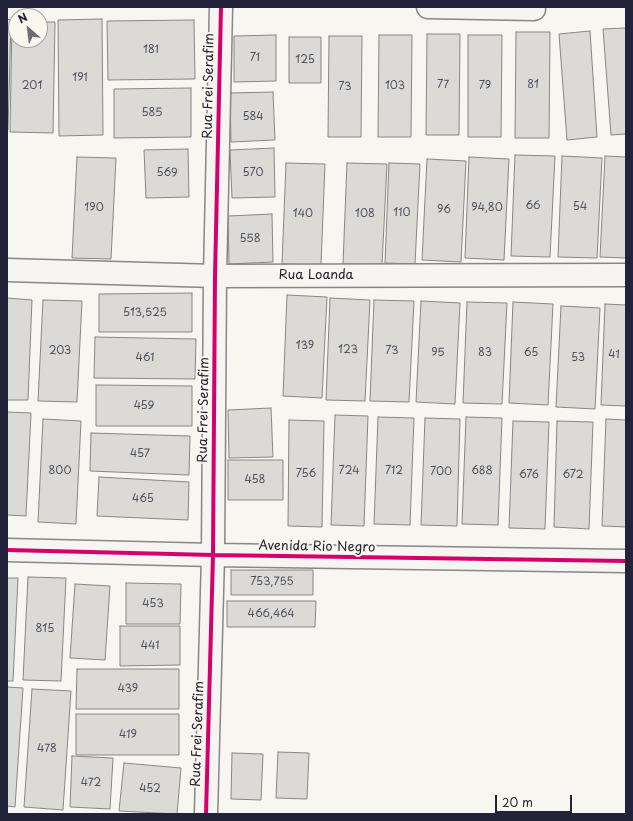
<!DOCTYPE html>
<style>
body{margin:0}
#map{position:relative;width:633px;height:821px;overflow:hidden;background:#f8f6f0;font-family:"Playpen Sans",sans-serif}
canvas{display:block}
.frame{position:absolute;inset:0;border:8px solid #22223b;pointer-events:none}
.north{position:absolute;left:8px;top:8px;width:40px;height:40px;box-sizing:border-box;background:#fbf7ec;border:1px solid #a4a2a5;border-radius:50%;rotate:332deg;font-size:11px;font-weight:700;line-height:16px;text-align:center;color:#22223b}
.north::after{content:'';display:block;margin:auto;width:14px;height:18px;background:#6d6c7a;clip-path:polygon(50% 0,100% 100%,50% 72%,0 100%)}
.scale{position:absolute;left:495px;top:795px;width:77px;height:18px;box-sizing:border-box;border:2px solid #22223b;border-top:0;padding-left:5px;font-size:12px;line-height:14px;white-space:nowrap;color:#22223b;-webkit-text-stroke:3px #fbf7ec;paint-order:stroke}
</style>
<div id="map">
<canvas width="633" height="821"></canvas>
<div class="frame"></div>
<div class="north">N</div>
<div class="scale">20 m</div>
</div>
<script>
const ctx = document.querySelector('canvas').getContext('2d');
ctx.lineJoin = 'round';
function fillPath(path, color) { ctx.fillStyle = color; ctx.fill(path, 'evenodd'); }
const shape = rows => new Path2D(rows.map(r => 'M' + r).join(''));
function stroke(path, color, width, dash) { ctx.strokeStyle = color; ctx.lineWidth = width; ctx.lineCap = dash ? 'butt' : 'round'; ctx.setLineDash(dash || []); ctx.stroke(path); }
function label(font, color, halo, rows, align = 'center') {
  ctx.font = font + ' "Playpen Sans",sans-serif'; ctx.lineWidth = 4; ctx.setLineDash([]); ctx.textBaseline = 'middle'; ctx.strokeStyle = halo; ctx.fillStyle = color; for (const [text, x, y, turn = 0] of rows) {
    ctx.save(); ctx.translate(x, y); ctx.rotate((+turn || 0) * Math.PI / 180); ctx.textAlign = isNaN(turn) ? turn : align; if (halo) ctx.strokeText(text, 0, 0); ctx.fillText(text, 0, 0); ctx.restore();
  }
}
const building = shape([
 [7,19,11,20,8,130,7,130,7,19],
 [102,19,103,135,59,136,58,20,102,19],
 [194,20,195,79,108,80,107,21,194,20],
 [12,22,16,22,16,40,40,40,40,22,55,22,53,133,10,132,12,22],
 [626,28,626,134,611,135,603,29,626,28],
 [590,31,597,137,567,140,559,34,590,31],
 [516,32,550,32,549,138,515,138,516,32],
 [427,34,460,34,459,135,426,135,427,34],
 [276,35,276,81,234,82,234,36,276,35],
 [379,35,412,35,411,137,378,137,379,35],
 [468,35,502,35,501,137,468,137,468,35],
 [329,36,362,36,361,137,328,137,329,36],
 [289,37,321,37,321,83,289,83,289,37],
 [191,88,191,137,114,138,114,89,191,88],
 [273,92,275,140,231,142,230,93,273,92],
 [274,148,275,197,232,198,230,150,274,148],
 [188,149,189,197,146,198,144,150,188,149],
 [515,155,555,156,550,257,511,256,515,155],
 [562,156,602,158,597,258,558,257,562,156],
 [605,156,626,157,626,258,600,257,605,156],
 [77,157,116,158,111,259,72,258,77,157],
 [469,157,509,159,504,260,465,258,469,157],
 [427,159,466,161,461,262,422,260,427,159],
 [286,163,325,164,321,265,282,264,286,163],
 [347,163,387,164,382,265,343,264,347,163],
 [389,163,420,164,415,264,385,263,389,163],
 [272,214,273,262,229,264,228,216,272,214],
 [192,293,192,332,99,332,99,294,192,293],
 [287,295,327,297,322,398,283,396,287,295],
 [7,298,32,300,28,400,7,400,7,298],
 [330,298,370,300,365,401,326,400,330,298],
 [43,300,82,301,77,402,38,401,43,300],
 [374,300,414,301,409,402,370,401,374,300],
 [421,301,460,303,455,404,416,402,421,301],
 [467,302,507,303,502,404,463,403,467,302],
 [513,302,553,304,548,405,509,403,513,302],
 [605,304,626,305,626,406,601,405,605,304],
 [561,306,600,308,595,409,556,407,561,306],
 [95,337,196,339,195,379,94,378,95,337],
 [96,385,192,386,192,426,96,426,96,385],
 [271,408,273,457,229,458,228,410,271,408],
 [7,412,31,413,26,516,7,515,7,412],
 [335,415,368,416,364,526,331,525,335,415],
 [378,417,414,418,410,525,374,524,378,417],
 [466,417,502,418,498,525,462,524,466,417],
 [425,418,460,419,457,526,421,525,425,418],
 [43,419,81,421,76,524,38,522,43,419],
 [606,419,626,420,626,527,602,526,606,419],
 [289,420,324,421,322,527,288,526,289,420],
 [513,421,549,422,545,529,509,528,513,421],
 [557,421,593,422,589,529,554,527,557,421],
 [91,433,190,436,189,475,90,471,91,433],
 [228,460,283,460,283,500,228,500,228,460],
 [99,477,189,482,188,520,97,516,99,477],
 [231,570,313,570,313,595,231,595,231,570],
 [28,577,66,578,61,681,23,680,28,577],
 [7,578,18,578,13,681,7,681,7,578],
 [126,583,181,584,180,624,126,624,126,583],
 [75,584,110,586,105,660,70,658,75,584],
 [227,601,316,601,315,627,227,627,227,601],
 [120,626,180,626,180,665,120,666,120,626],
 [77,669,179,669,179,709,76,709,77,669],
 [7,687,23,688,15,807,7,806,7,687],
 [32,689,71,691,63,810,24,807,32,689],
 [76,714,179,714,179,755,76,755,76,714],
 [278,752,309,753,307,799,276,798,278,752],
 [232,753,263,754,261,800,231,799,232,753],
 [72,756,113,758,110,809,70,807,72,756],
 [124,763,181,768,177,814,119,811,124,763]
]);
fillPath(building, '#dbdad7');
stroke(building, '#878688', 1);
const minor = shape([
 [428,7,534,9],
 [7,270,215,276,626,275],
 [7,550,213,555,626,561],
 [206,814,213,555,215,276,221,7]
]);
stroke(minor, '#878688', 25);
stroke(minor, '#f6f5f1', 22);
stroke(shape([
 [7,550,213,555,626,561],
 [206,814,213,555,215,276,221,7]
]), '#d6006c', 4);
label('11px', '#505062', null, [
 ["181",151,50],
 ["71",255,58],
 ["125",305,60],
 ["191",80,78],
 ["77",443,85],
 ["81",533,85],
 ["201",32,86],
 ["103",395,86],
 ["79",485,86],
 ["73",345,87],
 ["585",152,113],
 ["584",253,117],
 ["569",167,173],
 ["570",253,173],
 ["66",533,206],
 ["54",580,207],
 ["190",94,208],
 ["94,80",487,208],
 ["96",444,210],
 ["110",402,213],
 ["140",303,214],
 ["108",365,214],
 ["558",250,239],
 ["513,525",145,313],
 ["139",305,346],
 ["123",348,350],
 ["203",60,351],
 ["73",392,351],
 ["95",438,353],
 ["83",485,353],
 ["65",531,353],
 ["41",614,355],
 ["461",145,358],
 ["53",578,358],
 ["459",144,406],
 ["457",140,454],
 ["800",60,471],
 ["724",349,471],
 ["712",394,471],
 ["688",482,471],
 ["700",441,472],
 ["756",306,474],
 ["676",529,475],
 ["672",573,475],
 ["458",255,480],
 ["465",143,499],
 ["753,755",272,582],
 ["453",153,604],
 ["466,464",271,614],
 ["815",45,629],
 ["441",150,646],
 ["439",128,689],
 ["419",128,735],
 ["478",47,749],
 ["472",91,783],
 ["452",150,789]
]);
label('13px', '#22223b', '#fbf7ec', [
 ["Rua Frei Serafim",209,86,-89],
 ["Rua Loanda",316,275],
 ["Rua Frei Serafim",204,410,-89],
 ["Avenida Rio Negro",317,547,1],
 ["Rua Frei Serafim",198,734,-88]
]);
</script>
